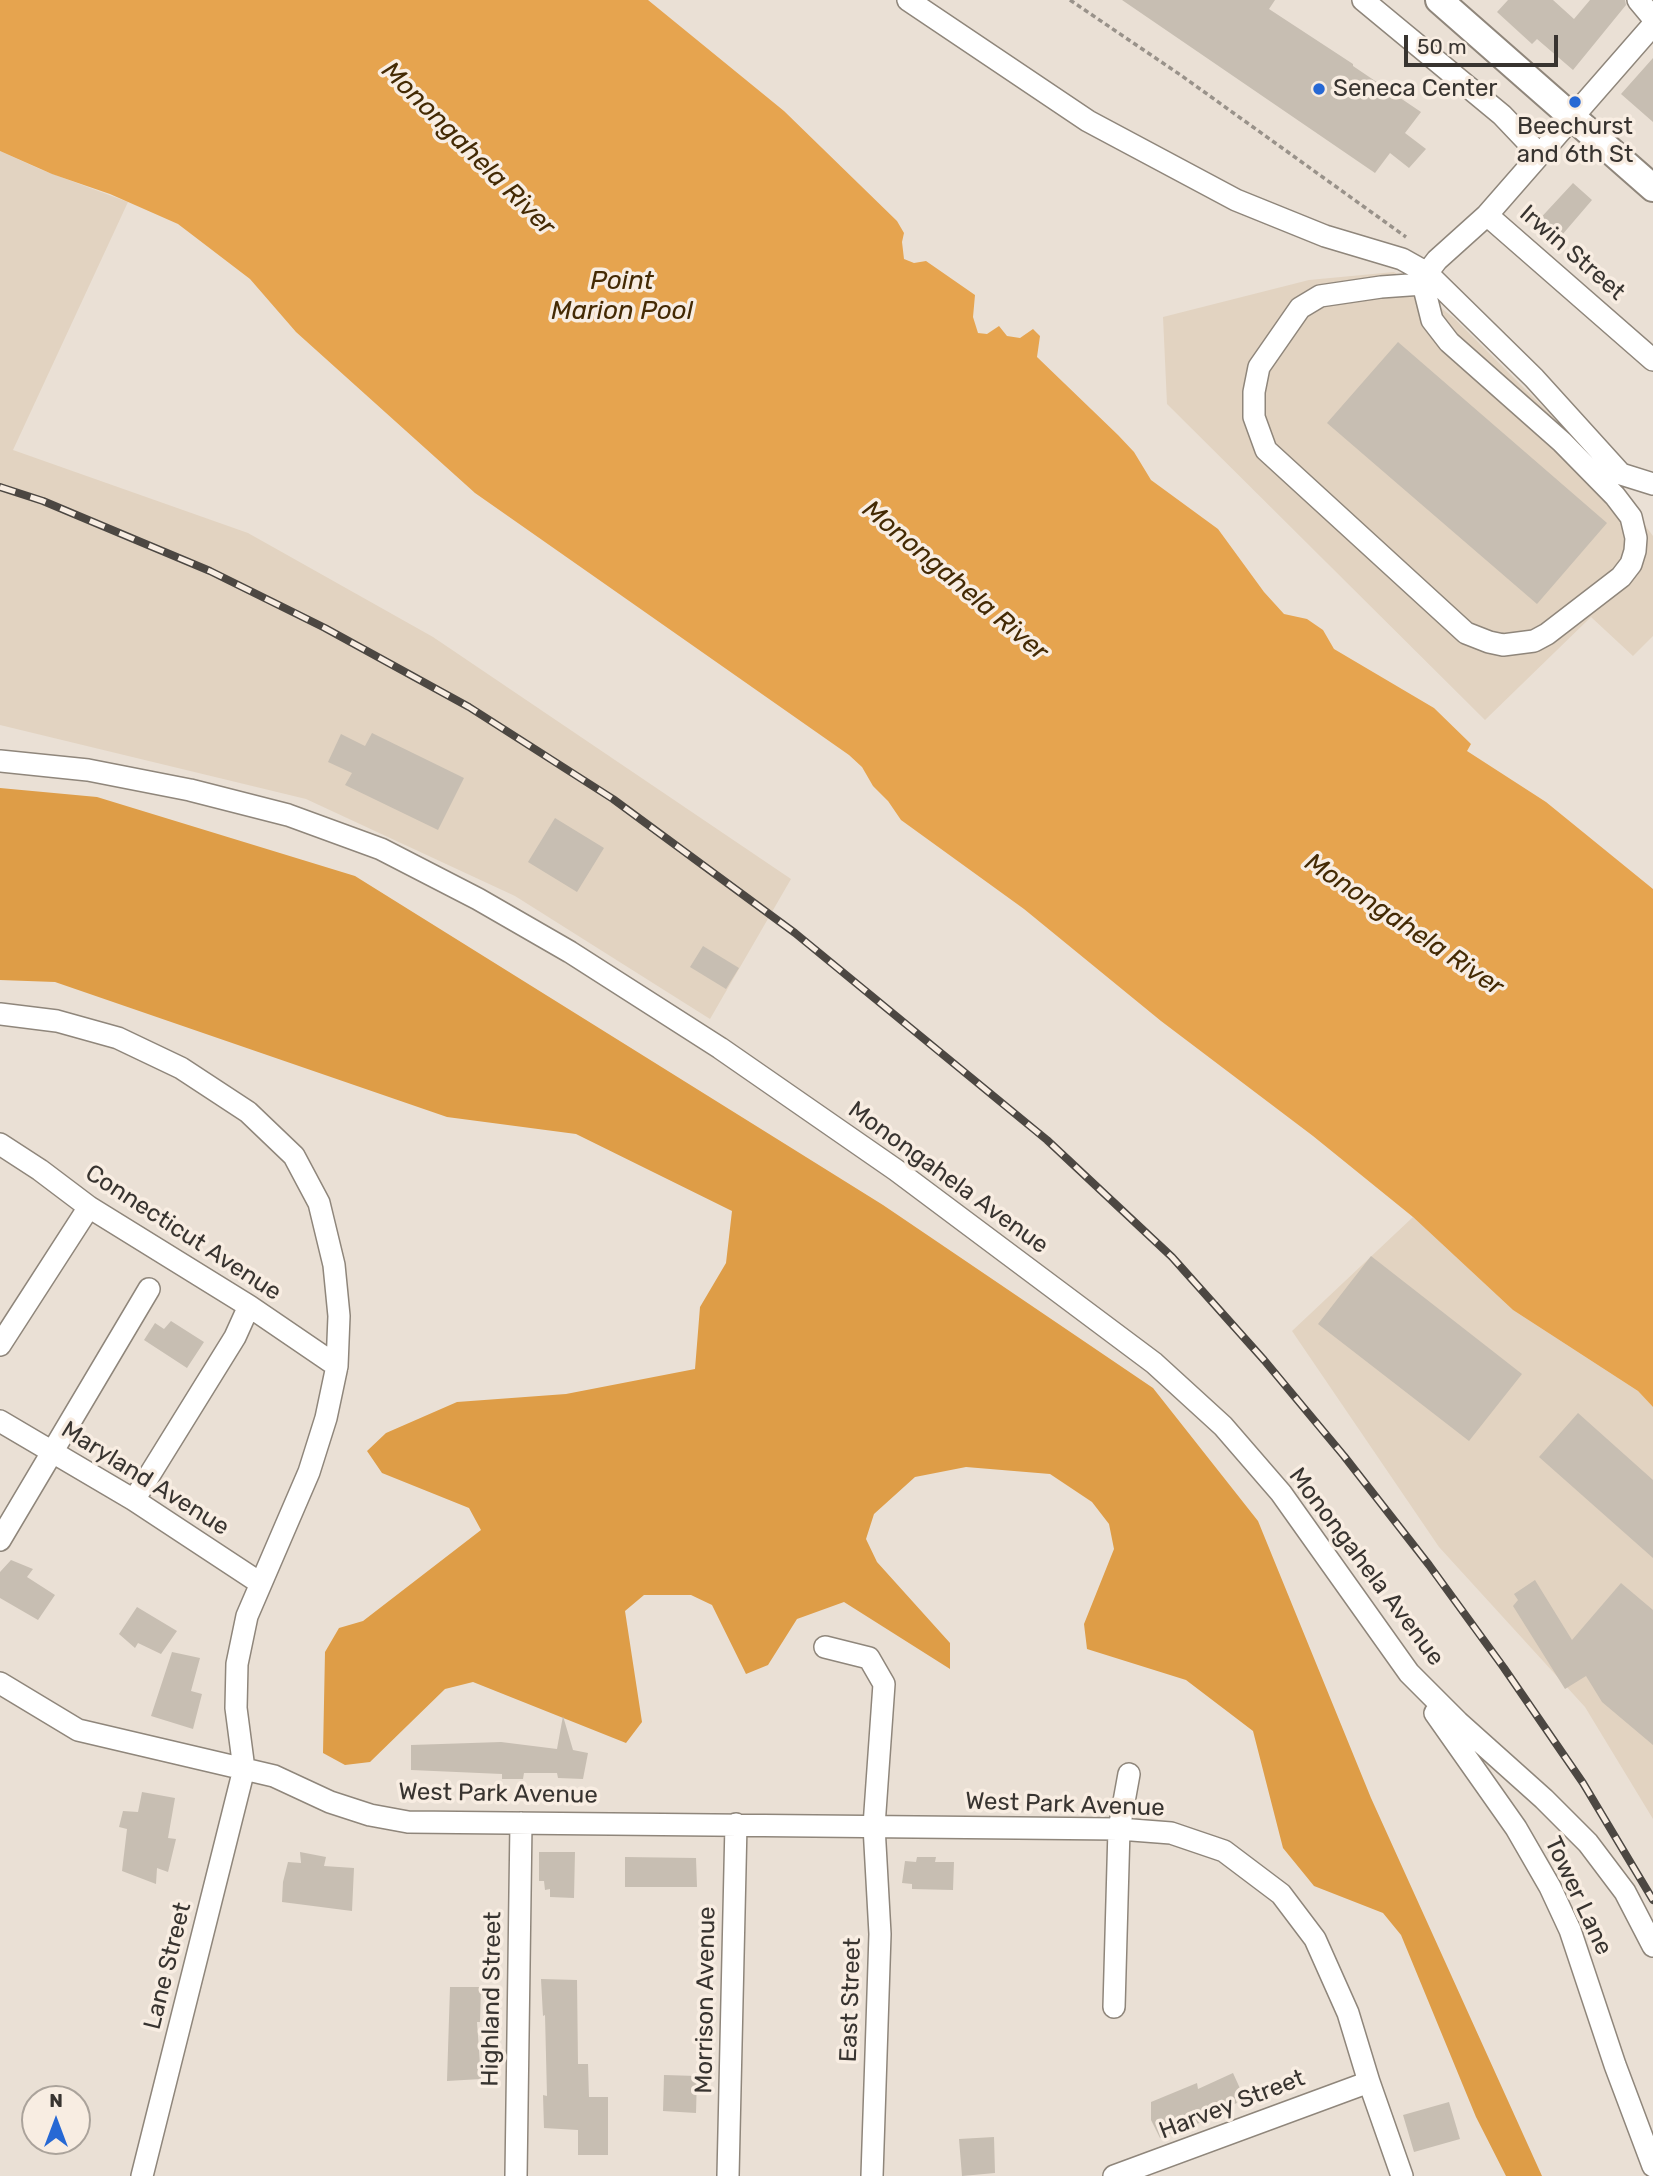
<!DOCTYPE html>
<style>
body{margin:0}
#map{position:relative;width:1653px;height:2176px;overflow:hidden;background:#eae0d5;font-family:Rubik,sans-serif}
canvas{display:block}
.north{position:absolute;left:21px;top:2085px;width:70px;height:70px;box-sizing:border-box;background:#f8ede2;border:2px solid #aba39b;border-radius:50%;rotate:0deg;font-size:19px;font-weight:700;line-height:28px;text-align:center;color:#383430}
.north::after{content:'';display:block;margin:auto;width:24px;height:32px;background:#2668d4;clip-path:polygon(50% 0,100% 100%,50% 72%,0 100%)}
.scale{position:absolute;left:1404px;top:35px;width:154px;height:32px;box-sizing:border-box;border:4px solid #383430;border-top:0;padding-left:9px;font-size:21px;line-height:24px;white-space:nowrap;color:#383430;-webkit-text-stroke:5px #f8ede2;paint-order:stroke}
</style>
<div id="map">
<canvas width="1653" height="2176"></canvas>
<div class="north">N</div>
<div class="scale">50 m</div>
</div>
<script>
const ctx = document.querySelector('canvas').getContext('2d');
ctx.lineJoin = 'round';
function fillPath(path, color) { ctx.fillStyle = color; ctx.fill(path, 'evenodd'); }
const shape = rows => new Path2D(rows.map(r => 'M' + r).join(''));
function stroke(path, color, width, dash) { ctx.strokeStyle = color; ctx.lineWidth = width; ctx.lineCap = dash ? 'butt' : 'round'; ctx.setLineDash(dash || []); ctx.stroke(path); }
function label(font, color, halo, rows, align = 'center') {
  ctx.font = font + ' Rubik,sans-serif'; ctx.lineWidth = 7; ctx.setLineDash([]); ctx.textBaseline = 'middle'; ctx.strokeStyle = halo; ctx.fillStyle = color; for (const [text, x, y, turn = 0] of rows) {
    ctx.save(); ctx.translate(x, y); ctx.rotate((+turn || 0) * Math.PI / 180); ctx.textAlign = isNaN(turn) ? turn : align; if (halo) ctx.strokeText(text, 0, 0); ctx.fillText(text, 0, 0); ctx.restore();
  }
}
fillPath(shape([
 [0,151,42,170,128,202,13,450,248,533,433,637,791,879,710,1019,515,896,306,799,0,725],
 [1394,272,1454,318,1598,462,1653,536,1653,636,1633,656,1591,617,1485,720,1167,404,1163,317,1309,280],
 [1413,1217,1513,1310,1638,1391,1653,1407,1653,1819,1585,1707,1439,1547,1292,1331]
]), '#e2d3c1');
fillPath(shape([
 [0,788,97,797,355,876,883,1205,1153,1388,1258,1521,1371,1798,1542,2176,1506,2176,1476,2117,1401,1935,1383,1913,1314,1886,1283,1848,1253,1731,1186,1680,1087,1649,1084,1624,1114,1549,1109,1524,1092,1502,1050,1474,966,1467,915,1477,874,1514,866,1539,877,1562,950,1643,950,1669,844,1602,797,1619,768,1665,746,1674,712,1605,691,1595,644,1595,625,1611,642,1722,626,1743,473,1682,445,1689,370,1762,345,1765,323,1753,325,1652,339,1628,363,1621,481,1530,469,1508,382,1473,367,1451,386,1433,457,1402,566,1394,695,1369,700,1307,726,1263,732,1211,576,1134,447,1117,55,982,0,980]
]), '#de9d47');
fillPath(shape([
 [0,0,648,0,784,111,897,221,904,233,902,242,904,259,914,263,926,261,975,295,973,317,978,333,987,334,999,326,1007,336,1020,338,1033,329,1040,336,1037,357,1118,435,1134,452,1151,480,1218,529,1264,592,1284,614,1307,619,1323,630,1334,649,1434,708,1471,744,1467,751,1546,802,1653,889,1653,1407,1638,1391,1513,1310,1413,1217,1313,1136,1161,1021,1024,909,901,820,888,801,873,786,862,767,849,755,475,493,296,332,250,279,178,224,110,194,52,174,0,151]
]), '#e6a44f');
fillPath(shape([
 [1122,0,1275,0,1269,9,1353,64,1353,66,1421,112,1405,133,1426,149,1409,168,1390,153,1375,173],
 [1508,0,1553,0,1574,19,1590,0,1625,0,1626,5,1573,70,1537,39,1532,44,1497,12],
 [1653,58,1653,122,1621,94],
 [1573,183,1592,200,1556,242,1535,224],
 [1398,342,1607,523,1537,604,1327,423],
 [372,733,464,778,438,830,345,785,352,773,328,762,341,734,365,746],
 [555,818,604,848,577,892,528,862],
 [703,946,739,968,726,989,690,967],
 [1371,1256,1522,1374,1469,1441,1318,1324],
 [171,1321,204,1342,187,1368,144,1340,155,1323,164,1329],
 [1578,1413,1653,1480,1653,1558,1539,1457],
 [11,1560,33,1569,27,1577,55,1595,38,1620,0,1598,0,1572],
 [1535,1580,1572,1640,1621,1583,1653,1610,1653,1745,1602,1702,1586,1676,1565,1689,1513,1606,1518,1600,1514,1594],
 [137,1607,177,1631,161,1654,138,1643,135,1648,119,1634],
 [172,1652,200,1658,191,1691,202,1694,193,1729,151,1716],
 [563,1716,573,1750,588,1753,583,1779,558,1778,557,1773,524,1773,523,1779,502,1779,502,1774,411,1770,411,1745,501,1742,557,1749],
 [142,1792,175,1798,168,1838,176,1839,168,1872,157,1868,156,1884,122,1871,127,1829,119,1827,123,1811,138,1812],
 [300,1852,326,1857,324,1866,354,1868,352,1911,282,1902,283,1882,288,1862,301,1863],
 [539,1852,575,1852,574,1898,550,1897,550,1889,545,1890,544,1881,539,1881],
 [625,1857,696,1858,697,1887,625,1887],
 [917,1857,936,1857,935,1862,954,1862,953,1890,912,1889,912,1884,902,1883,905,1861,916,1862],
 [541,1979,577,1980,578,2064,588,2064,589,2097,608,2097,608,2155,578,2155,578,2130,544,2128,543,2095,547,2096,545,2015,543,2016],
 [450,1987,481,1987,480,2022,477,2022,481,2079,447,2081],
 [1233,2073,1243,2095,1235,2098,1237,2103,1208,2114,1210,2119,1160,2138,1151,2120,1151,2102,1197,2083,1198,2089],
 [664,2075,697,2076,696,2113,663,2111],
 [1449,2102,1460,2139,1414,2152,1403,2115],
 [994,2137,995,2173,962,2176,959,2139]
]), '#c7beb2');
const minor = shape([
 [908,0,1088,121,1236,200,1325,236,1402,259,1427,273,1534,378,1621,474,1653,484],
 [1363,0,1502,115,1540,155],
 [1638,0,1653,18],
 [1487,215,1653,360],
 [1423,284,1432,320,1449,342,1562,442,1615,496,1631,517,1636,538,1635,551,1631,564,1621,577,1547,634,1534,641,1503,645,1489,642,1466,633,1266,450,1254,417,1254,392,1259,367,1300,308,1320,296,1381,287,1423,284,1427,273,1437,260,1487,215,1653,25],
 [0,761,88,770,190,790,288,815,381,849,478,899,570,952,720,1048,896,1170,1154,1363,1223,1426,1281,1493,1409,1673,1458,1722,1544,1799,1588,1843,1625,1892,1653,1946],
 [0,1014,57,1021,118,1038,181,1068,248,1112,294,1156,319,1203,334,1265,339,1316,337,1366,326,1418,309,1472,247,1616,237,1664,236,1708,244,1769,142,2176],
 [0,1144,40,1170,89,1207,249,1306,337,1366],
 [0,1345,89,1207],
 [0,1421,134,1500,260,1583],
 [134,1500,235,1337,249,1306],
 [0,1540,149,1289],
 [825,1647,869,1658,884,1684,874,1826,880,1934,872,2176],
 [0,1683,78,1730,274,1776,330,1802,370,1815,408,1822,1119,1829,1171,1833,1224,1851,1281,1894,1315,1939,1348,2013,1369,2082,1402,2176],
 [1435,1713,1516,1828,1550,1887,1570,1930,1615,2065,1653,2166],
 [1114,2007,1119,1829,1129,1774],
 [516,2176,521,1823],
 [728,2176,736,1824],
 [1114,2176,1369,2082]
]);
const major = shape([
 [1439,0,1653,188]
]);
stroke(minor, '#8f867b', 24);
stroke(major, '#8f867b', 30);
stroke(shape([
 [1070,0,1182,76,1406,237]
]), '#99928a', 3.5, [5, 3.5]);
stroke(minor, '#fff', 21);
stroke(major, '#fff', 26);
const rail = shape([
 [0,487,43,501,210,571,325,628,469,707,613,799,795,933,1047,1140,1172,1257,1264,1360,1344,1456,1429,1565,1504,1668,1583,1783,1653,1900]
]);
stroke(rail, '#4c4742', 8);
stroke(rail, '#f8ede2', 5, [16]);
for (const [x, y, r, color] of [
 [1319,89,7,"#2668d4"],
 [1575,102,7,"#2668d4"]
]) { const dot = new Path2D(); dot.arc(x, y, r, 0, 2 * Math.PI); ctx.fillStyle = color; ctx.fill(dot); stroke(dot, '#f8ede2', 2.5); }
label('24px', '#383430', '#f8ede2', [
 ["Seneca Center",1333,89],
 ["Beechurst",1575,127,"center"],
 ["and 6th St",1575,155,"center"]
], 'left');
label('24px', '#383430', '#f8ede2', [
 ["Irwin Street",1572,253,41],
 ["Monongahela Avenue",948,1178,36],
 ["Connecticut Avenue",183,1233,33],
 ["Maryland Avenue",145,1479,32],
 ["Monongahela Avenue",1366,1567,53],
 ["West Park Avenue",498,1794,1],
 ["West Park Avenue",1065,1805,2],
 ["Tower Lane",1578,1896,65],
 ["Lane Street",168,1966,-76],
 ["Highland Street",492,1999,-89],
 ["Morrison Avenue",706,2000,-89],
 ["East Street",851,2000,-88],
 ["Harvey Street",1232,2105,-21]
]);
label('italic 26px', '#442a04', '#f8ede2', [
 ["Monongahela River",468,149,45],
 ["Point",622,281],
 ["Marion Pool",622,311],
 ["Monongahela River",955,581,40],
 ["Monongahela River",1404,925,34]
]);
</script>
